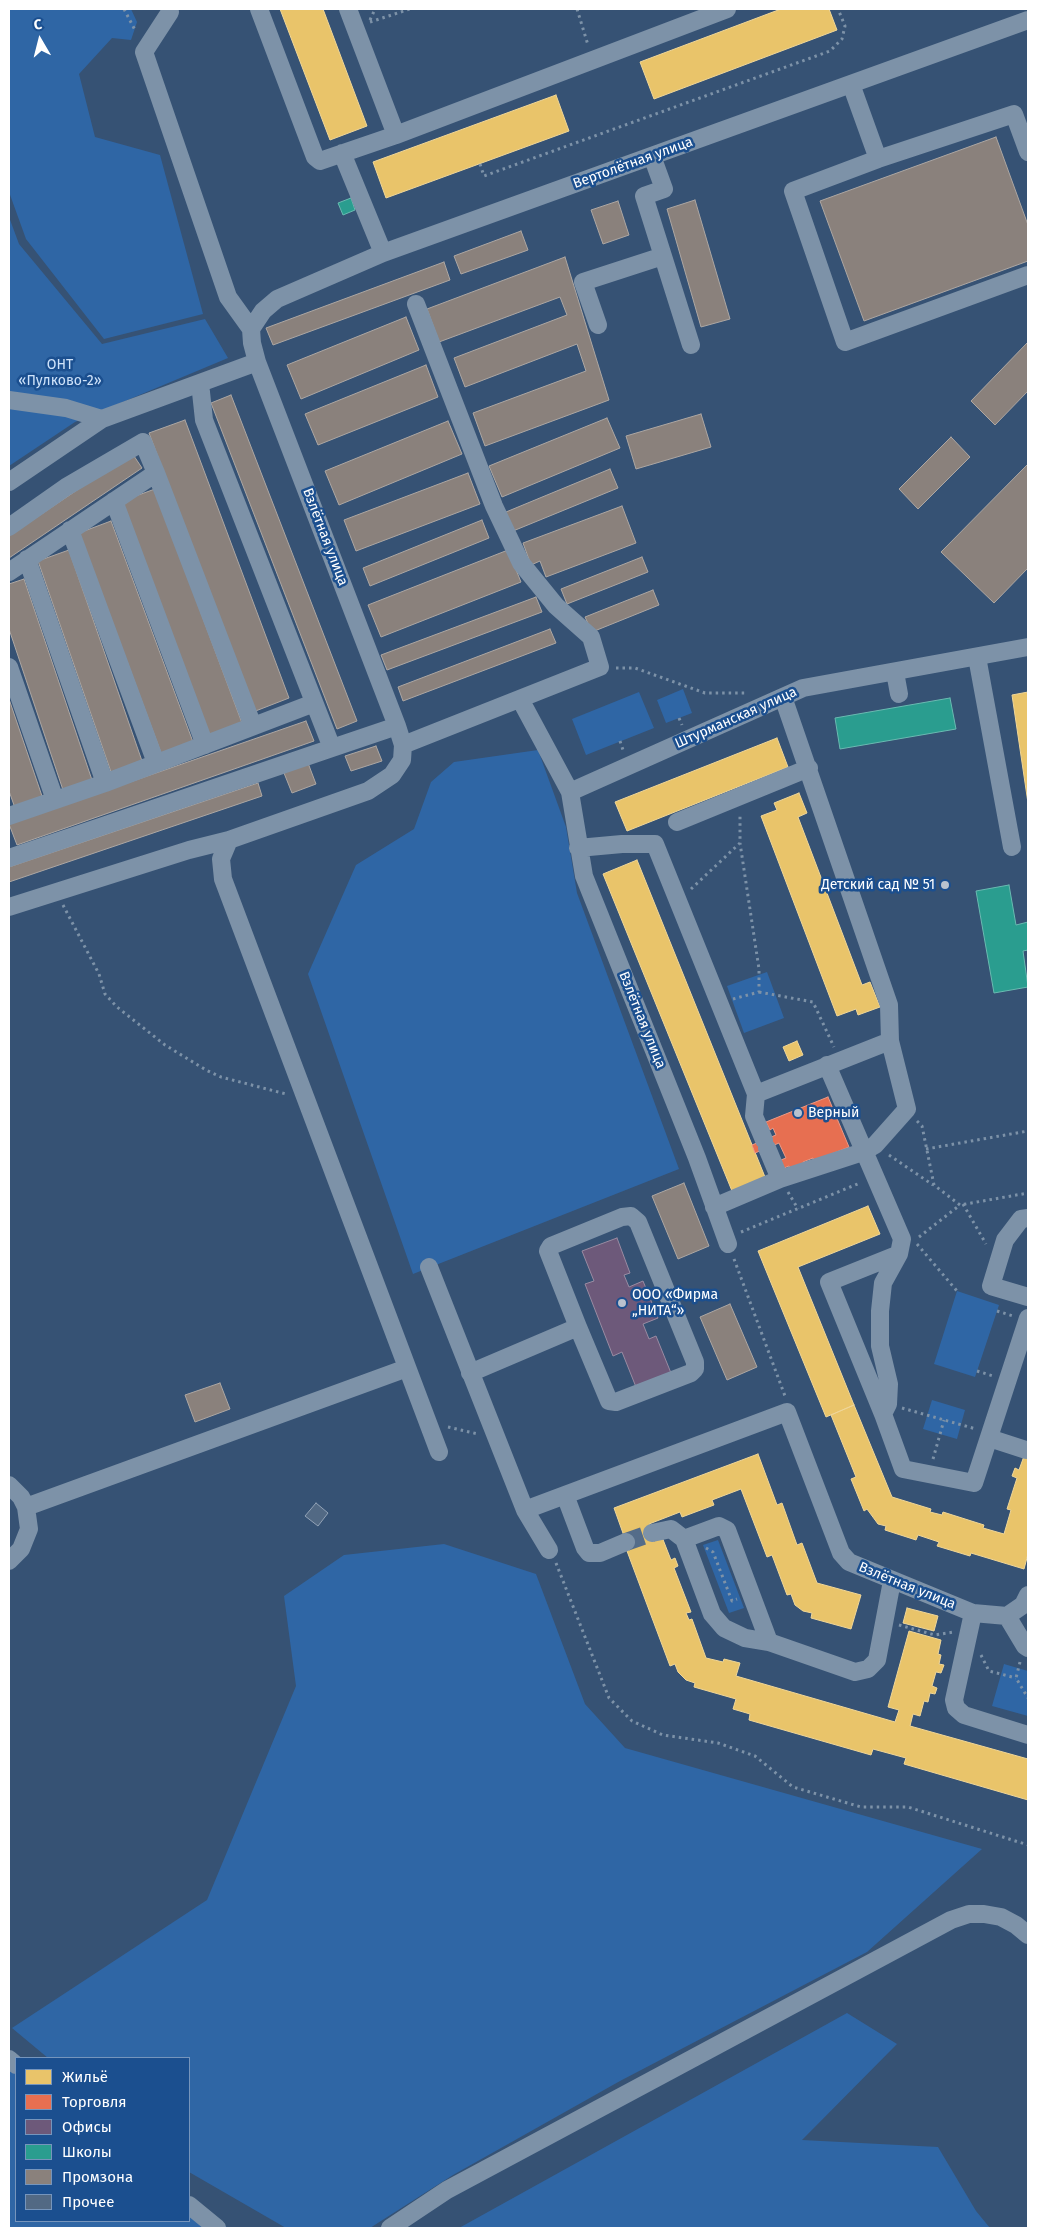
<!DOCTYPE html>
<meta charset="utf-8">
<style>
body{margin:0}
#map{position:relative;width:1037px;height:2237px;overflow:hidden;background:#365274;font-family:"Fira Sans",sans-serif}
canvas{display:block}
.frame{position:absolute;inset:0;border:10px solid #fff;pointer-events:none}
.legend{position:absolute;left:15px;top:2057px;width:175px;height:165px;box-sizing:border-box;background:#1b4f8f;border:1px solid #7695bc;margin:0;padding:6px 9px;list-style:none;font-size:15px;color:#fff}
.legend li{display:flex;align-items:center;gap:10px;height:25px}
.legend b{width:25px;border:1px solid #7695bc}
.north{position:absolute;left:15px;top:15px;width:50px;height:50px;-webkit-text-stroke:4px #1b4f8f;paint-order:stroke;rotate:352deg;font-size:14px;font-weight:700;line-height:20px;text-align:center;color:#fff}
.north::after{content:'';display:block;margin:auto;width:18px;height:22px;background:#fff;clip-path:polygon(50% 0,100% 100%,50% 72%,0 100%)}
</style>
<div id="map">
<canvas width="1037" height="2237"></canvas>
<div class="frame"></div>
<ul class="legend">
<li><b style="height:14px;background:#e9c46a"></b>Жильё</li>
<li><b style="height:14px;background:#e76f51"></b>Торговля</li>
<li><b style="height:14px;background:#6d597a"></b>Офисы</li>
<li><b style="height:14px;background:#2a9d8f"></b>Школы</li>
<li><b style="height:14px;background:#8a817c"></b>Промзона</li>
<li><b style="height:14px;background:#526984"></b>Прочее</li>
</ul>
<div class="north">С</div>
</div>
<script>
const ctx = document.querySelector('canvas').getContext('2d');
ctx.lineJoin = 'round';
function fillPath(path, color) { ctx.fillStyle = color; ctx.fill(path, 'evenodd'); }
const shape = rows => new Path2D(rows.map(r => 'M' + r).join(''));
function stroke(path, color, width, dash) { ctx.strokeStyle = color; ctx.lineWidth = width; ctx.lineCap = dash ? 'butt' : 'round'; ctx.setLineDash(dash || []); ctx.stroke(path); }
function label(font, color, halo, rows, align = 'center') {
  ctx.font = font + ' "Fira Sans",sans-serif'; ctx.lineWidth = 5; ctx.setLineDash([]); ctx.textBaseline = 'middle'; ctx.strokeStyle = halo; ctx.fillStyle = color; for (const [text, x, y, turn = 0] of rows) {
    ctx.save(); ctx.translate(x, y); ctx.rotate((+turn || 0) * Math.PI / 180); ctx.textAlign = isNaN(turn) ? turn : align; if (halo) ctx.strokeText(text, 0, 0); ctx.fillText(text, 0, 0); ctx.restore();
  }
}
fillPath(shape([
 [9,9,131,9,137,22,131,40,112,38,79,74,95,137,160,155,203,314,104,339,26,239,9,192],
 [9,217,19,244,102,344,205,319,228,358,75,422,9,466],
 [683,689,692,713,666,723,657,700],
 [639,692,654,728,586,755,572,719],
 [538,750,566,827,577,893,679,1169,413,1274,308,974,356,865,414,829,431,782,454,762],
 [767,972,784,1018,744,1033,727,986],
 [957,1291,999,1305,975,1377,934,1364],
 [932,1400,965,1410,957,1439,923,1429],
 [718,1540,744,1608,729,1613,703,1545],
 [444,1544,536,1574,585,1704,625,1748,982,1849,867,1952,620,2081,453,2175,370,2228,286,2228,189,2172,189,2058,48,2058,12,2028,207,1900,296,1686,284,1596,344,1555],
 [1004,1664,1028,1671,1028,1716,992,1706],
 [847,2013,897,2044,802,2140,938,2147,976,2211,990,2228,459,2228],
 [9,2052,16,2058,16,2221,189,2221,189,2197,228,2228,9,2228]
]), '#2f66a5');
const homes = shape([
 [280,9,323,9,367,126,330,140,280,9],
 [781,9,829,9,837,30,654,99,640,62,781,9],
 [556,95,569,131,386,198,373,162,556,95],
 [1028,692,1028,803,1012,695,1028,692],
 [777,738,788,767,627,831,615,802,777,738],
 [799,793,807,813,798,817,862,985,870,982,880,1007,858,1015,856,1009,837,1016,761,816,777,810,774,803,799,793],
 [637,860,765,1177,732,1191,603,874,637,860],
 [797,1041,803,1055,789,1061,783,1047,797,1041],
 [868,1206,880,1234,798,1267,854,1405,826,1417,758,1251,868,1206],
 [854,1405,892,1497,931,1509,930,1512,942,1515,943,1512,984,1525,983,1528,1004,1534,1011,1510,1007,1509,1017,1478,1012,1476,1015,1468,1019,1470,1028,1445,1028,1554,1024,1569,971,1553,970,1556,937,1546,939,1542,918,1535,916,1540,885,1530,886,1526,878,1524,867,1509,864,1511,851,1479,856,1477,831,1415,854,1405],
 [758,1454,777,1505,782,1503,797,1545,802,1543,817,1583,861,1595,851,1629,811,1618,812,1613,803,1611,795,1605,791,1594,787,1595,772,1555,767,1557,741,1489,712,1500,714,1505,682,1517,680,1512,649,1524,655,1540,662,1537,671,1560,675,1558,678,1566,674,1568,691,1612,686,1613,689,1620,692,1619,706,1658,723,1662,724,1659,740,1663,736,1676,895,1722,899,1710,888,1707,909,1631,941,1640,938,1654,941,1655,939,1664,944,1665,941,1673,936,1672,932,1686,937,1688,935,1694,930,1693,928,1702,924,1701,920,1716,913,1714,910,1726,1028,1759,1028,1800,904,1764,906,1758,873,1749,871,1755,749,1720,750,1714,733,1709,736,1699,694,1687,695,1683,686,1680,678,1672,675,1664,670,1666,627,1551,629,1550,614,1508,758,1454],
 [907,1608,938,1616,934,1631,903,1623,907,1608]
]);
fillPath(homes, '#e9c46a');
stroke(homes, '#f0d697', 1);
const shops = shape([
 [828,1097,849,1147,814,1161,813,1158,803,1162,804,1165,790,1168,789,1166,784,1168,781,1160,786,1158,779,1143,755,1153,752,1145,776,1135,773,1128,770,1130,766,1122,828,1097]
]);
fillPath(shops, '#e76f51');
stroke(shops, '#ee9a85', 1);
const offices = shape([
 [617,1238,630,1273,624,1275,629,1287,643,1281,658,1318,643,1324,649,1339,656,1336,671,1373,636,1387,622,1352,613,1356,585,1284,594,1281,582,1251,617,1238]
]);
fillPath(offices, '#6d597a');
stroke(offices, '#998ba2', 1);
const schools = shape([
 [351,198,355,210,343,215,338,203,351,198],
 [950,698,956,729,840,749,835,718,950,698],
 [1009,885,1016,925,1028,922,1028,950,1023,951,1028,987,994,993,976,891,1009,885]
]);
fillPath(schools, '#2a9d8f');
stroke(schools, '#6abab1', 1);
const industry = shape([
 [996,137,1028,225,1028,261,864,321,820,201,996,137],
 [695,200,730,319,701,327,667,209,695,200],
 [618,201,629,235,603,244,591,210,618,201],
 [521,231,528,250,461,274,454,256,521,231],
 [565,257,609,400,485,446,473,413,586,371,577,344,465,387,454,358,567,315,560,297,439,342,427,309,565,257],
 [444,262,450,280,273,345,266,328,444,262],
 [406,317,419,350,301,399,287,365,406,317],
 [1028,342,1028,391,995,425,971,401,1028,342],
 [426,365,438,397,318,445,305,414,426,365],
 [231,395,357,721,337,729,211,403,231,395],
 [701,414,711,447,636,469,626,436,701,414],
 [607,418,620,448,502,497,489,466,607,418],
 [185,420,289,698,253,712,149,433,185,420],
 [448,421,462,454,339,505,325,471,448,421],
 [951,437,970,457,918,509,899,489,951,437],
 [132,453,142,468,9,558,9,536,132,453],
 [1028,464,1028,568,994,603,941,552,1028,464],
 [610,469,618,488,513,531,506,512,610,469],
 [468,473,480,504,356,551,344,520,468,473],
 [155,489,242,723,209,736,122,501,155,489],
 [622,506,636,543,546,577,540,561,531,565,523,543,622,506],
 [482,520,489,538,370,586,363,568,482,520],
 [111,521,193,742,161,753,79,533,111,521],
 [69,550,142,761,111,772,38,561,69,550],
 [508,550,521,582,381,637,368,605,508,550],
 [642,557,648,572,567,604,561,589,642,557],
 [24,579,92,780,63,790,9,629,9,584,24,579],
 [653,590,659,605,592,632,585,617,653,590],
 [536,597,542,612,387,670,381,655,536,597],
 [550,629,556,643,403,701,398,687,550,629],
 [9,699,43,799,15,808,9,791,9,699],
 [306,721,314,741,17,845,9,824,306,721],
 [376,746,382,761,351,771,345,756,376,746],
 [308,763,316,784,292,793,284,773,308,763],
 [258,783,262,796,9,882,9,867,258,783],
 [684,1183,709,1246,678,1259,652,1196,684,1183],
 [730,1304,757,1367,727,1380,700,1317,730,1304],
 [220,1383,230,1409,195,1422,185,1395,220,1383]
]);
fillPath(industry, '#8a817c');
stroke(industry, '#ada7a3', 1);
const building = shape([
 [316,1503,328,1513,318,1526,305,1516,316,1503]
]);
fillPath(building, '#526984');
stroke(building, '#92a2b6', 1);
stroke(shape([
 [626,1542,652,1533]
]), '#546c89', 18, [18, 9]);
stroke(shape([
 [124,9,136,32],
 [577,9,588,45],
 [370,20,375,9],
 [370,22,410,9],
 [480,164,484,176,830,51,842,39,845,26,838,9],
 [616,668,635,668,705,693,748,693],
 [679,718,682,725],
 [620,741,623,750],
 [691,889,740,843,740,814],
 [63,905,99,974,105,994,117,1007,165,1045,206,1070,221,1077,286,1094],
 [759,992,813,1002,834,1047],
 [733,999,759,992,759,969,740,843],
 [917,1121,922,1126,934,1185,960,1205,1028,1193],
 [926,1149,1028,1131],
 [889,1155,933,1185],
 [788,1192,798,1209],
 [963,1204,986,1244],
 [741,1232,860,1183],
 [919,1237,960,1205],
 [917,1244,957,1291],
 [734,1259,785,1396],
 [997,1311,1013,1316],
 [977,1371,993,1376],
 [902,1408,976,1429],
 [448,1427,478,1434],
 [933,1459,944,1420],
 [706,1548,713,1552,732,1601,737,1599],
 [556,1563,609,1698,632,1721,663,1735,718,1743,755,1756,793,1787,861,1807,908,1807,1028,1845],
 [899,1625,935,1635,954,1632],
 [981,1655,989,1671,1016,1678],
 [1020,1662,1016,1678,1028,1698]
]), '#7d92a8', 3, [2.5, 4]);
stroke(shape([
 [259,9,315,157,320,161,396,135,727,9],
 [348,9,396,135],
 [170,12,144,52,228,297,251,329],
 [851,84,878,159],
 [1028,152,1014,114,878,159,793,191,845,342,1028,275],
 [342,153,383,253],
 [652,156,664,189,644,196,691,345],
 [598,325,583,282,663,256],
 [251,329,263,311,277,299,383,253,1028,20],
 [9,400,66,408,102,419,257,362],
 [9,482,102,419],
 [114,501,205,745],
 [9,527,66,487,143,442,156,473,253,726],
 [70,530,156,763],
 [27,559,105,783],
 [9,572,156,473],
 [977,657,1012,847],
 [9,667,55,800],
 [895,672,899,694],
 [520,699,570,792,584,876,697,1158,728,1244],
 [403,745,600,667,591,637,556,606,521,563,494,506,416,304],
 [332,748,397,726],
 [570,792,803,688,1028,647],
 [9,816,105,783,314,703],
 [677,822,809,768],
 [229,840,221,859,223,879,439,1452],
 [578,848,622,844,655,844,756,1094,890,1041],
 [9,858,332,748,204,420,200,383],
 [9,907,189,850,229,840,368,791,392,775,402,760,403,745,397,726,257,362,252,343,251,329],
 [827,1065,902,1239,899,1254,883,1283,880,1311,880,1346,889,1384,888,1404,883,1414,903,1469,974,1483,1028,1318],
 [756,1094,754,1116,764,1140],
 [767,1148,780,1179],
 [714,1207,780,1179,863,1152,875,1145,907,1109,890,1041,889,1005,783,697],
 [1028,1218,1021,1219,1005,1240,991,1286,1028,1297],
 [429,1267,525,1510,549,1550],
 [470,1373,578,1327,609,1401,616,1402,691,1373,695,1369,695,1362,638,1222,631,1216,622,1217,551,1246,548,1251,578,1327],
 [883,1414,829,1282,899,1254],
 [989,1438,1026,1450],
 [9,1485,21,1497,26,1507,29,1529,21,1549,9,1561],
 [565,1495,585,1548,589,1553,600,1553,626,1542],
 [26,1507,407,1368],
 [525,1510,787,1412,841,1553,849,1562,973,1613,1007,1616,1023,1605,1028,1595],
 [652,1533,671,1529,684,1539],
 [973,1613,954,1700,956,1708,964,1715,1028,1735],
 [1007,1616,1025,1646,1028,1648],
 [769,1642,727,1530,719,1526,684,1539,712,1614,724,1628,745,1638,769,1642,855,1672,868,1669,877,1660,892,1581],
 [9,2059,16,2065],
 [189,2205,217,2228],
 [390,2228,447,2190,951,1920,969,1914,984,1914,1001,1917,1016,1925,1028,1935]
]), '#7d92a8', 18);
for (const [x, y, r, color] of [
 [945,885,5,"#b9c2ce"],
 [798,1113,5,"#b9c2ce"],
 [622,1303,5,"#b9c2ce"]
]) { const dot = new Path2D(); dot.arc(x, y, r, 0, 2 * Math.PI); ctx.fillStyle = color; ctx.fill(dot); stroke(dot, '#1b4f8f', 2); }
label('14px', '#fff', '#1b4f8f', [
 ["Вертолётная улица",633,163,-20],
 ["Взлётная улица",325,537,69],
 ["Штурманская улица",736,718,-24],
 ["Взлётная улица",642,1020,68],
 ["Взлётная улица",907,1586,22]
]);
label('14px', '#cfe3fa', '#1b4f8f', [
 ["ОНТ",60,365],
 ["«Пулково-2»",60,381]
]);
label('14px', '#fff', '#1b4f8f', [
 ["Детский сад № 51",935,885,"right"],
 ["Верный",808,1113],
 ["ООО «Фирма",632,1295],
 ["„НИТА“»",632,1311]
], 'left');
</script>
